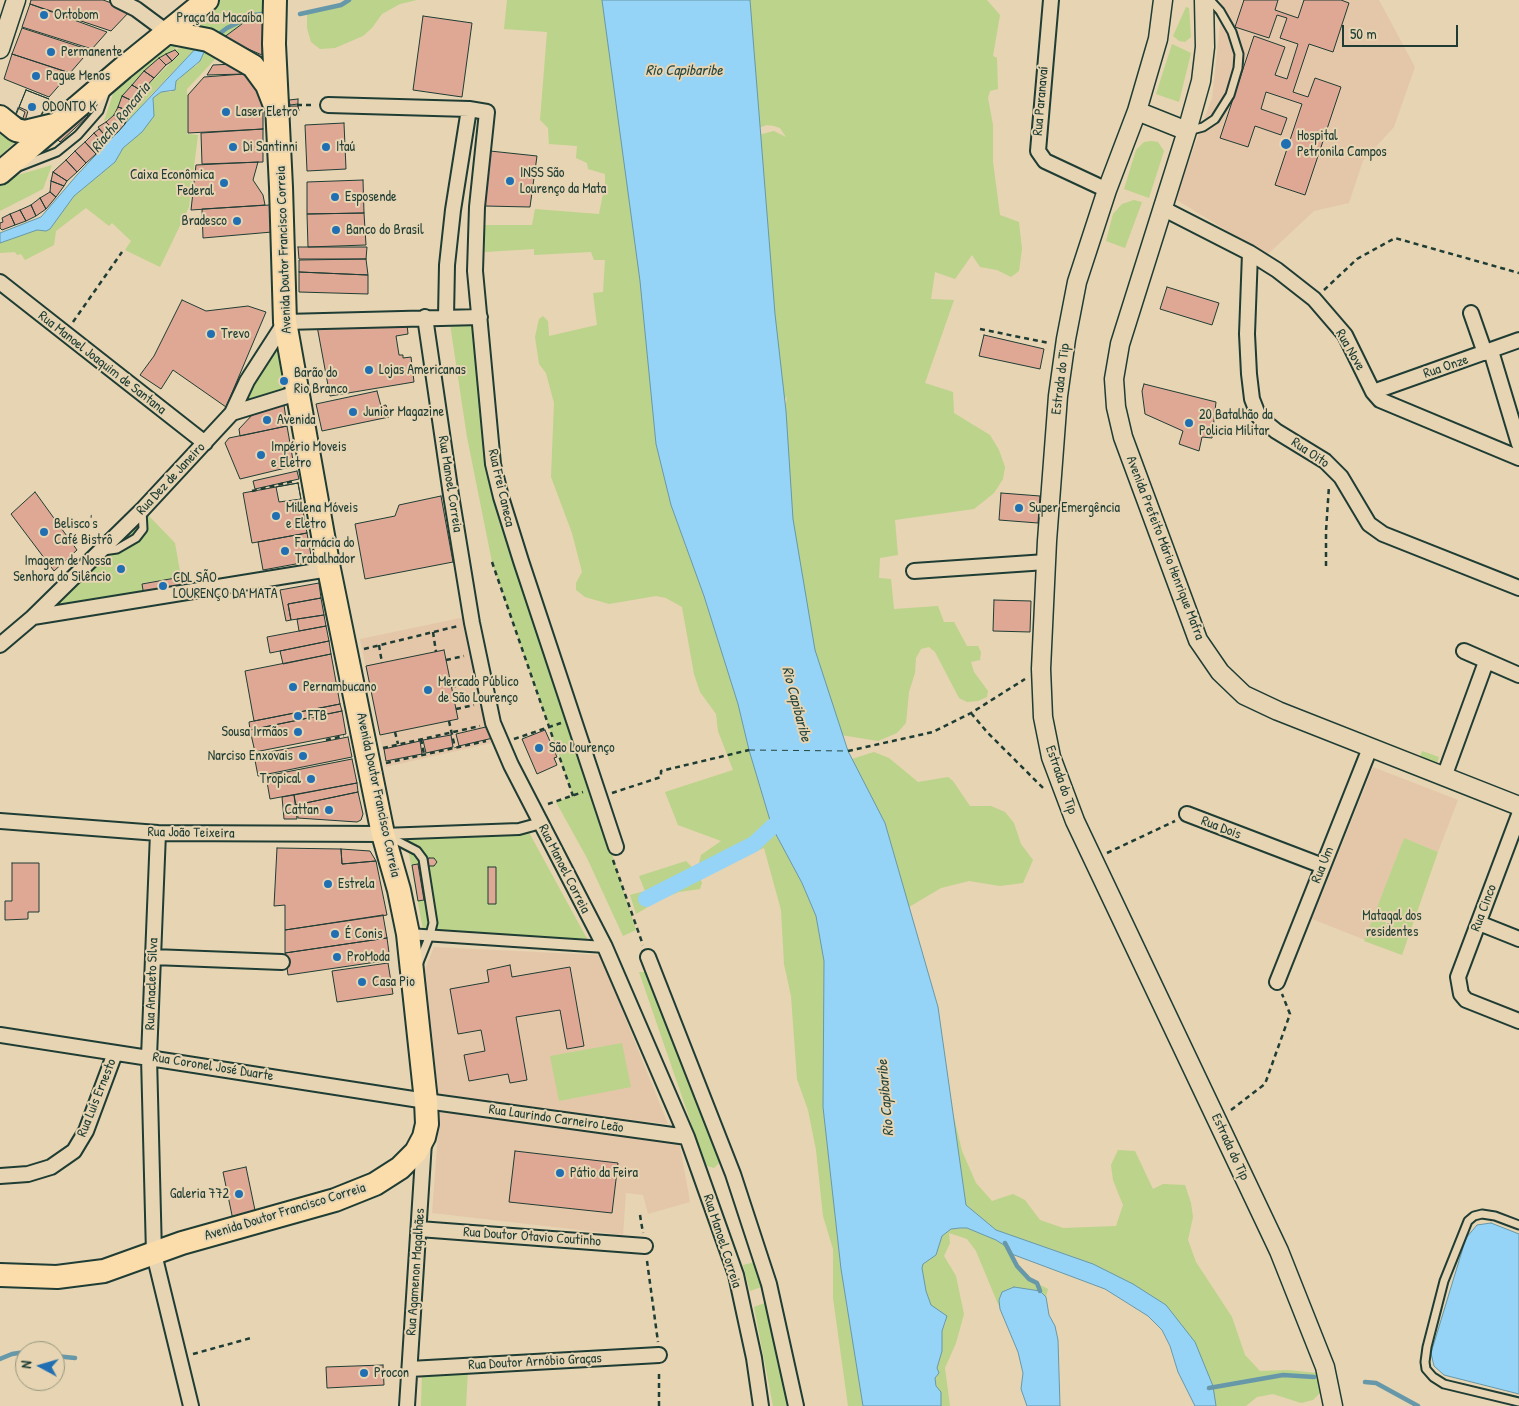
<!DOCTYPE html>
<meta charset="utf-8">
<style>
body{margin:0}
#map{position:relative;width:1519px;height:1406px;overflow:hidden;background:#e6d4b2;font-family:"Patrick Hand",sans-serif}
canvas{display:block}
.north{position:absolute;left:15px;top:1341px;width:50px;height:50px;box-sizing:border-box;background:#e6d4b2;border:1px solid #969880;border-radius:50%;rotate:276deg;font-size:14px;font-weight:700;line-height:20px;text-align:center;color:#1f3d34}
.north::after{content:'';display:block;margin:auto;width:18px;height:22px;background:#1f6fb2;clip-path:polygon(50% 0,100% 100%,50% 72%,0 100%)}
.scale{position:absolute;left:1342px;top:25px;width:116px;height:22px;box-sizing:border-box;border:2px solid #1f3d34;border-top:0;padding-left:6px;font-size:15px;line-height:18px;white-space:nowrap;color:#1f3d34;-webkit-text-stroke:4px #e6d4b2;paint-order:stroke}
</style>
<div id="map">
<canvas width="1519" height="1406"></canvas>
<div class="north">N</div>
<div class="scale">50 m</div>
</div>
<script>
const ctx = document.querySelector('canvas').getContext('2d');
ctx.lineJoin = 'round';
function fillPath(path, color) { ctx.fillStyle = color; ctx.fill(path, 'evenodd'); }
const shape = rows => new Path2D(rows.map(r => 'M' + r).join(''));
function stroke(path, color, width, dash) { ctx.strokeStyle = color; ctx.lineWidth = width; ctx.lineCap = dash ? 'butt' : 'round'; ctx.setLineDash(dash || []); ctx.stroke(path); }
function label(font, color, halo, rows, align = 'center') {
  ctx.font = font + ' "Patrick Hand",sans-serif'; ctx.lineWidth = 4; ctx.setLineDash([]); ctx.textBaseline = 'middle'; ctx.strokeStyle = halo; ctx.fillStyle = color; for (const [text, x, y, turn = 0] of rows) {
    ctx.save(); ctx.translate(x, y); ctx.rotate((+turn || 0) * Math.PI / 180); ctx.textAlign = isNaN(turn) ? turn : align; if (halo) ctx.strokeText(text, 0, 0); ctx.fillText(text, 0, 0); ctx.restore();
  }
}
fillPath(shape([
 [1220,0,1379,0,1415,67,1394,127,1363,161,1349,203,1314,211,1267,255,1175,199,1212,98,1222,7],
 [470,616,496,742,386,767,360,639],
 [1373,767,1458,800,1438,852,1404,838,1365,940,1312,919],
 [434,947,600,955,668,1124,439,1097,423,974],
 [440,1108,679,1140,690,1202,648,1214,643,1195,626,1193,623,1235,432,1213]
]), '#e4c7a9');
fillPath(shape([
 [206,0,267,0,263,21,254,15,223,38,179,22],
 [349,0,417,0,400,4,382,14,372,28,363,36,335,48,320,49,311,42,307,28,307,13,341,5],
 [507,0,602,0,641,281,656,444,671,505,704,596,738,704,749,750,772,827,802,883,816,916,824,961,823,1107,841,1269,863,1406,848,1406,833,1298,833,1249,823,1216,816,1150,808,1110,797,1079,791,996,784,964,781,910,764,848,712,870,701,871,699,863,701,855,721,841,678,825,665,792,733,770,718,731,716,714,700,692,694,674,682,607,666,598,656,596,609,604,585,597,576,590,576,583,582,572,572,533,551,477,554,403,546,373,539,364,535,337,539,319,543,316,548,321,549,336,597,325,593,293,603,292,605,260,594,260,591,252,534,255,534,249,485,252,484,225,532,225,535,209,599,214,605,184,605,174,588,169,587,163,576,158,577,146,549,144,548,128,540,120,547,32,504,29],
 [734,0,987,0,1000,15,993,56,997,58,998,89,990,91,988,98,993,125,993,162,1000,215,1019,222,1022,249,1019,271,1011,277,997,270,980,267,972,255,955,279,935,272,931,299,954,300,925,383,953,392,954,413,990,435,999,450,1005,467,1003,479,994,493,974,509,895,520,898,555,880,558,879,578,891,579,894,609,938,606,944,622,954,622,967,646,978,646,981,652,980,660,971,662,974,672,988,691,987,697,978,701,967,702,959,698,935,652,929,647,921,649,916,658,915,673,909,692,906,723,897,733,878,741,841,735,802,619,782,430,787,396,782,403,758,135,774,131,786,137,780,128,774,126,767,125,755,129],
 [1186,7,1189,8,1191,37,1185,42,1179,41,1173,36],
 [181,44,144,71,122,96,114,115,104,121,115,88,152,52,170,45],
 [1172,44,1191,53,1179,102,1156,94],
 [199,45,148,98,125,126,130,111,142,91,179,55,175,50,183,47,192,49],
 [205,50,219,55,187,89,187,134,198,135,189,207,160,267,125,250,131,241,112,223,109,226,86,208,56,231,54,245,25,260,21,254,17,255,15,252,0,253,0,243,37,230,46,231,50,229,74,196,115,162,123,148,142,131,151,119,154,107,153,98,161,92,171,92,176,87,176,81,180,79,184,72,197,65],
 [0,123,18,139,0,156],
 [1151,141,1158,142,1164,151,1149,198,1124,189,1136,150,1144,142],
 [52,165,43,189,0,211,0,183,11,177],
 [1134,200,1142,202,1125,248,1106,241,1113,214,1122,204],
 [285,322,297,393,232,413],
 [480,322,491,472,636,930,623,936,587,858,556,802,573,796,492,562,467,437,450,324],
 [149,516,175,543,181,577,142,583,144,596,59,607,56,605,57,600],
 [1422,751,1439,757,1436,767,1419,760],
 [874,752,889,758,918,782,948,777,953,781,970,806,991,806,1005,812,1014,823,1021,844,1033,860,1023,883,1000,886,969,881,941,888,909,907,885,823,852,759],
 [526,827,591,946,424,935,405,833],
 [1404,838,1438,852,1402,955,1364,941],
 [686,861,698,873,702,883,700,889,679,892,663,898,636,914,630,895,645,891,639,876],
 [639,972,647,972,721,1161,714,1168,707,1166,699,1146],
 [622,1043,631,1087,559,1101,550,1056],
 [953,1113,962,1151,976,1183,992,1201,1013,1194,1025,1200,1040,1220,1063,1228,1116,1226,1123,1205,1113,1180,1111,1165,1118,1150,1135,1151,1153,1189,1163,1184,1185,1185,1191,1203,1193,1217,1188,1240,1196,1262,1232,1317,1245,1355,1260,1371,1288,1370,1317,1373,1321,1392,1313,1400,1301,1403,1273,1394,1257,1397,1246,1406,1216,1406,1195,1342,1093,1264,996,1230,966,1205],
 [967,1228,996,1240,1007,1247,1017,1266,1029,1279,1048,1289,1046,1297,1040,1291,1014,1287,1002,1292,999,1300,1000,1309,976,1251,967,1239,949,1233,950,1243,944,1256,956,1276,964,1314,956,1343,945,1368,950,1406,941,1406,935,1378,939,1373,937,1368,942,1351,942,1331,946,1322,931,1305,926,1291,922,1268,923,1264,936,1255,942,1236,951,1229],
 [759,1261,767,1285,750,1291,743,1265],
 [770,1301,793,1406,773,1406,754,1307],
 [422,1369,468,1371,466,1406,421,1406]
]), '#bbd38a');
const water = shape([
 [602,0,750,0,775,314,786,411,793,519,815,650,848,751,885,823,938,1007,966,1205,996,1230,1093,1264,1133,1284,1166,1305,1195,1342,1213,1386,1216,1406,1195,1406,1178,1372,1170,1346,1162,1330,1148,1316,1105,1289,1009,1253,1007,1247,996,1240,967,1228,960,1228,951,1229,942,1236,936,1255,923,1264,922,1268,926,1291,931,1305,947,1316,942,1331,942,1351,937,1368,939,1373,935,1378,936,1386,941,1392,941,1406,863,1406,841,1269,823,1107,824,961,816,916,802,883,772,827,749,750,738,704,704,596,671,505,656,444,640,281,602,0],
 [199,45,205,50,200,61,176,81,175,90,161,92,153,98,154,116,142,132,123,148,115,162,74,196,50,229,46,231,37,230,0,243,0,233,41,217,77,175,199,45],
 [1491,1223,1519,1234,1519,1394,1444,1375,1434,1366,1431,1353,1466,1238,1477,1225,1491,1223],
 [1014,1287,1040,1291,1046,1297,1049,1315,1055,1326,1058,1340,1060,1406,1027,1406,1021,1389,1023,1373,1018,1352,1000,1309,999,1300,1002,1292,1014,1287]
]);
fillPath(water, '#96d4f7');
stroke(water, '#6698a9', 1);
stroke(shape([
 [300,14,341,5,349,0],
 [215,37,227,28,254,15,262,14],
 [1005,1243,1017,1266,1029,1279,1037,1283,1040,1291],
 [55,1356,75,1358],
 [0,1359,12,1354,25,1352],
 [1365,1382,1376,1383,1418,1406],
 [1209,1388,1283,1375,1314,1377]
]), '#6698a9', 4.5);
stroke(shape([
 [646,899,754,844,772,827,791,816]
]), '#96d4f7', 16);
stroke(shape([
 [749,750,848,751]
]), '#25453e', 1, [6, 5]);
const building = shape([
 [31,0,103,0,131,10,111,31,30,4,31,0],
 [1244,0,1278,0,1275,10,1298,18,1304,0,1341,0,1349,3,1333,52,1309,44,1293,92,1308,97,1315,78,1341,87,1305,195,1275,185,1302,104,1266,92,1261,109,1287,118,1281,135,1255,126,1248,147,1220,138,1254,36,1285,47,1275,75,1287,79,1298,44,1280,38,1287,18,1277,15,1269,38,1235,27,1244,0],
 [30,4,107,32,92,49,22,27,30,4],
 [254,15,263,21,262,55,223,38,254,15],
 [423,16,472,23,462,97,413,90,423,16],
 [22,28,90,50,70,73,12,54,22,28],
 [175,50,179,54,172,61,166,54,175,50],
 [12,54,70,73,49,97,4,79,12,54],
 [166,54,172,61,166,65,159,58,166,54],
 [159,58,166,65,154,78,144,71,159,58],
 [234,64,244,74,207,75,213,65,234,64],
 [144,71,154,78,142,91,132,85,144,71],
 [244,74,263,93,263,129,188,133,188,95,204,77,244,74],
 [132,85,142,91,135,102,122,96,132,85],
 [26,90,49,99,41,117,25,121,28,111,19,107,26,90],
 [26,90,49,99,39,119,28,121,16,115,26,90],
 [122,96,135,102,130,111,118,107,122,96],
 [298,99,298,104,290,105,289,100,298,99],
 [290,106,298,106,299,111,290,111,290,106],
 [118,107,130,111,125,124,114,115,118,107],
 [18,108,25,112,22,121,14,118,18,108],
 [84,111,88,116,60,142,55,137,84,111],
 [114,115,125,124,117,133,106,122,114,115],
 [106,122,117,133,109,140,98,127,106,122],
 [344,123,346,169,307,171,305,125,344,123],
 [99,129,109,140,105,145,94,133,99,129],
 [263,129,263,162,202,164,201,133,263,129],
 [94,133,105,145,96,154,85,142,94,133],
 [85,142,96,154,86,163,75,151,85,142],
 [75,151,86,163,77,172,66,160,75,151],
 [490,151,537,156,530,207,485,206,490,151],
 [66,160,77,172,67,181,53,172,66,160],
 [258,162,253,180,263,195,265,205,191,210,196,165,258,162],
 [53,172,67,181,64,186,51,181,53,172],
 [363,180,364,213,307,214,307,182,363,180],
 [51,181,64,186,56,197,50,192,51,181],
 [50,192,56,197,46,209,40,198,50,192],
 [40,198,46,209,36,216,31,205,40,198],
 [31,205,36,216,26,221,20,210,31,205],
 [270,205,272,232,203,238,202,209,270,205],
 [20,210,26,221,15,225,10,214,20,210],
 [364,213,366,245,308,247,307,214,364,213],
 [10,214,15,225,2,230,0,228,0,223,3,222,2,218,10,214],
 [298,247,367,247,366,259,299,259,298,247],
 [366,259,368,275,299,272,299,260,366,259],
 [299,272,368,275,368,294,299,292,299,272],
 [1167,287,1219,303,1212,325,1160,309,1167,287],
 [182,300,206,311,248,306,266,312,226,407,173,370,161,389,140,375,154,356,182,300],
 [407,324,408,334,396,336,399,355,403,355,403,358,411,357,414,382,330,396,317,326,407,324],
 [984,335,1044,349,1040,369,979,356,984,335],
 [1144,384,1216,402,1212,438,1202,437,1199,451,1179,444,1183,431,1145,414,1142,391,1144,384],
 [377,391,381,406,386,405,389,417,322,431,316,404,377,391],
 [284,405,287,426,240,436,239,429,254,413,284,405],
 [287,426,294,466,240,479,225,443,229,438,287,426],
 [297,471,299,479,255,489,253,481,297,471],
 [298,483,307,533,252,543,243,493,298,483],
 [298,483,301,499,279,502,276,487,298,483],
 [35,492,77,550,54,571,11,514,35,492],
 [1001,493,1040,496,1038,523,999,520,1001,493],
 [441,496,453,562,365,579,355,524,395,516,399,505,441,496],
 [307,533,312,561,263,570,258,542,307,533],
 [181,577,183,589,144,596,142,584,181,577],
 [319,583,321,598,288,604,291,620,286,621,280,590,319,583],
 [321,598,324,615,291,620,288,604,321,598],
 [994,600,1031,601,1030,632,993,631,994,600],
 [324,615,326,626,299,631,297,619,324,615],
 [326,626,329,641,270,653,267,637,326,626],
 [329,641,331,654,283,664,280,651,329,641],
 [444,650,458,719,380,735,366,666,444,650],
 [331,654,340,704,254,721,245,671,331,654],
 [340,704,342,711,250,730,249,722,340,704],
 [342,711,346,734,255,752,250,730,342,711],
 [490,726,493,738,459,746,456,734,490,726],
 [545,730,557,757,554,758,557,765,537,774,522,739,545,730],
 [451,735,453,747,426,753,423,740,451,735],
 [348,737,352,757,258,776,254,755,348,737],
 [420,741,422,754,386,761,384,749,420,741],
 [352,759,357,783,270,799,266,776,352,759],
 [357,783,358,792,296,805,294,795,357,783],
 [358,792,363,814,361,820,357,822,298,818,296,805,358,792],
 [294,795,297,819,284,819,282,797,294,795],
 [277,848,341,849,342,864,376,861,387,915,285,930,285,905,274,906,277,848],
 [341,849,370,851,376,861,342,864,341,849],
 [429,858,434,858,437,862,434,866,429,866,426,862,429,858],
 [12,863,39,863,39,912,28,912,28,919,5,920,5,901,12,901,12,863],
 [418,864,424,900,418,901,412,865,418,864],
 [488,867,496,867,496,904,488,904,488,867],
 [383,915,387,938,285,953,285,930,383,915],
 [387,938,390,960,288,975,285,953,387,938],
 [388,963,393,994,337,1002,332,971,388,963],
 [510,965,512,977,570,967,584,1046,567,1049,560,1010,516,1017,527,1080,510,1083,508,1074,469,1081,464,1055,485,1051,481,1030,458,1034,450,989,489,982,487,970,510,965],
 [515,1151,618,1163,612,1213,509,1202,515,1151],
 [246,1167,256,1215,233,1220,223,1172,246,1167],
 [383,1365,384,1385,327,1388,326,1367,383,1365]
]);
fillPath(building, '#dea895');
stroke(building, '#1f3d34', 1);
const service = shape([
 [1188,131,1203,127,1215,119,1230,95,1238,68,1239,54,1232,32,1220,11,1210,0],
 [21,166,57,152,78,135,99,111,106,91],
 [103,551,117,549,136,538,143,529,142,510],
 [388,836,417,851,423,859,433,923,430,935,418,965],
 [1519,1225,1495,1216,1482,1214,1474,1216,1468,1221,1444,1281,1427,1347,1425,1362,1426,1369,1433,1377,1444,1384,1519,1402]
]);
const pedestrian = shape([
 [383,834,519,829,541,823],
 [408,934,605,947]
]);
const minor = shape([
 [118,0,136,9,167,32],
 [1051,0,1038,151,1045,161,1107,190],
 [328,105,469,109,487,112,477,207,475,271,493,464,501,497,521,561,616,847],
 [1162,208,1250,253,1277,270,1314,299,1345,335,1373,392,1380,400,1519,458],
 [1250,253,1247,334,1249,374,1252,399,1259,417,1276,431,1325,461,1341,477,1369,524,1383,534,1519,588],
 [0,282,205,443],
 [1471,313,1485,353],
 [425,317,451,495,472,623,493,723,511,765,605,947,687,1137,736,1275,754,1358,761,1406],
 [446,317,447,265,453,210,469,109],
 [1491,351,1519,444],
 [1373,392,1519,340],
 [232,413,297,393],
 [914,571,1046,562],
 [33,617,142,510,232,413,247,381,285,322,480,317],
 [0,645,33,617,329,569],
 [1464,651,1519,675],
 [1444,777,1486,662],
 [1187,814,1323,866],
 [1519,815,1458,977,1461,994,1466,1000,1519,1021],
 [0,821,158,833,383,834],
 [158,833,149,1057,154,1254,191,1406],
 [1479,923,1519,939],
 [153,957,282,962],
 [648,957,733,1174,769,1284,796,1406],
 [1277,982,1370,748],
 [0,1035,426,1101,687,1137],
 [0,1176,28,1174,51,1167,74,1151,86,1131,115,1053],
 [419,1229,645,1246],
 [410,1369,659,1355],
 [407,1406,424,1142]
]);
const tertiary = shape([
 [1163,0,1158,39,1137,111,1107,190,1077,282,1066,339,1058,396,1047,541,1041,669,1043,717,1051,757,1075,821,1279,1251,1325,1367,1333,1406],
 [1204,0,1205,47,1201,81,1187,131,1120,344,1114,379,1116,407,1123,437,1198,640,1220,672,1244,695,1278,711,1519,806],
 [0,49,16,0],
 [1137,111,1187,131]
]);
const primary = shape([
 [167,32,208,40,253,66,267,85,274,103],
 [0,117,16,130,25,132,54,125],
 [0,173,123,68,207,0],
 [0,1275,57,1277,104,1271,182,1243,335,1200,375,1184,400,1168,416,1152,424,1137,427,1124,426,1101,408,934,399,890,383,834,329,569,285,322,281,187,274,44,275,0]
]);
stroke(service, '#1f3d34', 11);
stroke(pedestrian, '#1f3d34', 14);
stroke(minor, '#1f3d34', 18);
stroke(tertiary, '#1f3d34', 21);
stroke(primary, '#1f3d34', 26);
stroke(shape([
 [297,105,314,105],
 [1324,290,1357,259,1395,238,1519,273],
 [73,322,122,252],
 [980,329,1049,343],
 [252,491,294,481],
 [492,562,573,796],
 [1326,566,1326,531,1329,486],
 [433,632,436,652],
 [379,645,382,663],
 [364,649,458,626],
 [446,660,464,656],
 [451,687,470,683],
 [456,709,474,705],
 [971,713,987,732,1045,790],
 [449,721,455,748],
 [395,732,398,744],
 [421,739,424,754],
 [514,739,561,723],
 [326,740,344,736],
 [383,748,480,726],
 [848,751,933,732,971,713,1025,679],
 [386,763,486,741],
 [612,793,661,777,661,771,749,750],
 [548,804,583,792],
 [1107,853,1175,821],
 [613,860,643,945],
 [1231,1110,1265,1084,1290,1014,1282,994],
 [640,1215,643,1233],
 [647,1261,658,1342],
 [193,1354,251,1338],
 [659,1406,659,1370]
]), '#1f3d34', 2.5, [5, 4]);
stroke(service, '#e6d4b2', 7);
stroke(pedestrian, '#e6d4b2', 10);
stroke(minor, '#e6d4b2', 14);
stroke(tertiary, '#e6d4b2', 18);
stroke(primary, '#faddab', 22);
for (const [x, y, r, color] of [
 [44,15,5,"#1f6fb2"],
 [51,52,5,"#1f6fb2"],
 [36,76,5,"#1f6fb2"],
 [32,107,5,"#1f6fb2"],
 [226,112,5,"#1f6fb2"],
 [1286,144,6,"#1f6fb2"],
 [233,147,5,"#1f6fb2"],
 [326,147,5,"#1f6fb2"],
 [510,181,5,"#1f6fb2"],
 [224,183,5,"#1f6fb2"],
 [335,197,5,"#1f6fb2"],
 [237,221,5,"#1f6fb2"],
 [336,230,5,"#1f6fb2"],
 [211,334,5,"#1f6fb2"],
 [369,370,5,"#1f6fb2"],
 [284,381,5,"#1f6fb2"],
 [353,412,5,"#1f6fb2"],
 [267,420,5,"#1f6fb2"],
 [1189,423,5,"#1f6fb2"],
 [261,455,5,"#1f6fb2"],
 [1019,508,5,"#1f6fb2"],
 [276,516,5,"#1f6fb2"],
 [44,532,5,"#1f6fb2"],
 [285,551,5,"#1f6fb2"],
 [121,569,5,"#1f6fb2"],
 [163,586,5,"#1f6fb2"],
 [293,687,5,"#1f6fb2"],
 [428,690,5,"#1f6fb2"],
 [298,716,5,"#1f6fb2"],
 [298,732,5,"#1f6fb2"],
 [539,748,5,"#1f6fb2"],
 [303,756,5,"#1f6fb2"],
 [311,779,5,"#1f6fb2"],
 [329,810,5,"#1f6fb2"],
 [328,884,5,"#1f6fb2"],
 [335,934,5,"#1f6fb2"],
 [337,957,5,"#1f6fb2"],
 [362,982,5,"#1f6fb2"],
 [560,1173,5,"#1f6fb2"],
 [239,1194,5,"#1f6fb2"],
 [364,1373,5,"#1f6fb2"]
]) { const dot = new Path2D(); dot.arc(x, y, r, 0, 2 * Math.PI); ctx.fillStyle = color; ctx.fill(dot); stroke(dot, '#e6d4b2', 2); }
label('14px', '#1f3d34', '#e6d4b2', [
 ["Ortobom",54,15],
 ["Permanente",61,52],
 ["Pague Menos",46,76],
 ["ODONTO K",42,107],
 ["Laser Eletro",236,112],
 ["Hospital",1297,136],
 ["Petronila Campos",1297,152],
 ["Di Santinni",243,147],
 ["Itaú",336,147],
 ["INSS São",520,173],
 ["Lourenço da Mata",520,189],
 ["Caixa Econômica",214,175,"right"],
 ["Federal",214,191,"right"],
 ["Esposende",345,197],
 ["Bradesco",227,221,"right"],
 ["Banco do Brasil",346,230],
 ["Trevo",221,334],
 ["Lojas Americanas",379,370],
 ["Barão do",294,373],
 ["Rio Branco",294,389],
 ["Junior Magazine",363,412],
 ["20 Batalhão da",1199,415],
 ["Policia Militar",1199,431],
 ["Avenida",277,420],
 ["Império Moveis",271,447],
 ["e Eletro",271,463],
 ["Millena Móveis",286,508],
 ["e Eletro",286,524],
 ["Super Emergência",1029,508],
 ["Belisco's",54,524],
 ["Café Bistrô",54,540],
 ["Farmácia do",295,543],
 ["Trabalhador",295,559],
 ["Imagem de Nossa",111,561,"right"],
 ["Senhora do Silêncio",111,577,"right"],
 ["CDL SÃO",173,578],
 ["LOURENÇO DA MATA",173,594],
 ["Mercado Público",438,682],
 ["de São Lourenço",438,698],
 ["Pernambucano",303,687],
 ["FTB",308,716],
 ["Sousa Irmãos",288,732,"right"],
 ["São Lourenço",549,748],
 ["Narciso Enxovais",293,756,"right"],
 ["Tropical",301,779,"right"],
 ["Cattan",319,810,"right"],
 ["Estrela",338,884],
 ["É Conis",345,934],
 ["ProModa",347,957],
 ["Casa Pio",372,982],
 ["Pátio da Feira",570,1173],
 ["Galeria 772",229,1194,"right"],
 ["Procon",374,1373]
], 'left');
label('14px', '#274438', '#e6d4b2', [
 ["Praça da Macaíba",219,18],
 ["Matagal dos",1392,916],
 ["residentes",1392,932]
]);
label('14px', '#1f3d34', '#e6d4b2', [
 ["Rua Paranavaí",1041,101,-85],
 ["Avenida Doutor Francisco Correia",284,250,-92],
 ["Rua Nove",1350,350,60],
 ["Rua Manoel Joaquim de Santana",102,363,38],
 ["Rua Onze",1446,367,-19],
 ["Estrada do Tip",1061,379,-83],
 ["Rua Oito",1310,453,34],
 ["Rua Dez de Janeiro",171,479,-47],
 ["Rua Manoel Correia",450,484,81],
 ["Rua Frei Caneca",501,488,77],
 ["Avenida Prefeito Mário Henrique Mafra",1165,548,69],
 ["Estrada do Tip",1061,780,71],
 ["Avenida Doutor Francisco Correia",378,795,78],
 ["Rua Dois",1221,828,21],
 ["Rua João Teixeira",191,833,1],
 ["Rua Um",1323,865,-68],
 ["Rua Manoel Correia",564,869,63],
 ["Rua Cinco",1484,908,-69],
 ["Rua Anacleto Silva",152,984,-88],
 ["Rua Coronel José Duarte",213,1067,9],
 ["Rua Luís Ernesto",97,1098,-68],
 ["Rua Laurindo Carneiro Leão",556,1119,8],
 ["Estrada do Tip",1230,1147,65],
 ["Avenida Doutor Francisco Correia",285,1212,-17],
 ["Rua Doutor Otavio Coutinho",532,1237,4],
 ["Rua Manoel Correia",722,1241,72],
 ["Rua Agamenon Magalhães",416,1272,-86],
 ["Rua Doutor Arnóbio Graças",535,1362,-3]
]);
label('italic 15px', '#25453e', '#e6d4b2', [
 ["Rio Capibaribe",684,71],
 ["Riacho Roncaria",121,118,-51],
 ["Rio Capibaribe",796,704,75],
 ["Rio Capibaribe",886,1098,-95]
]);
</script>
